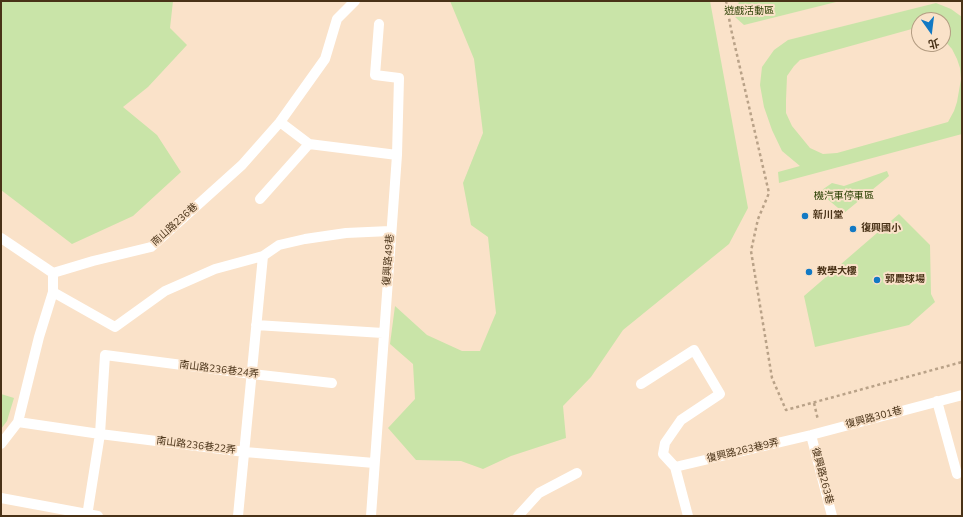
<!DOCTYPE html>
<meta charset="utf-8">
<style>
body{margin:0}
#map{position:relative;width:963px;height:517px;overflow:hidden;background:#fae2c9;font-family:"Nunito Sans","Noto Sans TC",sans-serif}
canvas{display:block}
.frame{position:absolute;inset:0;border:2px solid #493217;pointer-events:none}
.north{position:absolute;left:911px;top:12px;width:40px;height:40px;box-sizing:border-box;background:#fae2c9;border:1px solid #b39c82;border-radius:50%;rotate:166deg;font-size:11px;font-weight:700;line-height:16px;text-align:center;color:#493217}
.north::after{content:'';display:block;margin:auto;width:14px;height:18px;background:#1279c4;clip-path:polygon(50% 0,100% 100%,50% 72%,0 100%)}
</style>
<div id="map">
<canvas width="963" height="517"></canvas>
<div class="frame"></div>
<div class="north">北</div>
</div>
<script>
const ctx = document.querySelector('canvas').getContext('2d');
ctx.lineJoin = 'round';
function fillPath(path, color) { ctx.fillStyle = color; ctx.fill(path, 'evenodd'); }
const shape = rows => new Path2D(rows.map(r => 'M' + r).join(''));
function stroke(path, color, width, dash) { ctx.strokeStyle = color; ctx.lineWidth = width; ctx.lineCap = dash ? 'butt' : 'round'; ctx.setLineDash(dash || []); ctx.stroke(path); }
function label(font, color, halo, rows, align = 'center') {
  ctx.font = font + ' "Nunito Sans","Noto Sans TC",sans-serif'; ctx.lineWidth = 4; ctx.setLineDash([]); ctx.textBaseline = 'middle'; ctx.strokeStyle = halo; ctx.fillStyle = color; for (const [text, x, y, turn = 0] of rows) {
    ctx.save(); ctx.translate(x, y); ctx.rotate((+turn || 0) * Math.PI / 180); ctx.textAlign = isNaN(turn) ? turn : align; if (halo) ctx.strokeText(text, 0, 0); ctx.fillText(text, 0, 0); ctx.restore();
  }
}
fillPath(shape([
 [1,1,173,1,170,28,187,45,148,87,123,107,157,135,181,172,133,216,72,244,1,190],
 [450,1,710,1,748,208,729,244,623,330,591,377,563,406,566,438,511,456,483,469,461,461,416,460,388,428,415,399,413,364,390,344,395,306,427,335,462,351,480,351,496,313,488,237,471,225,463,183,483,133,474,59],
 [739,1,840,1,744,25,735,17],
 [936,3,951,9,962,17,962,134,779,183,778,172,800,166,782,151,772,130,764,107,760,85,762,67,774,50,788,40],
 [919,20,943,20,943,39,952,49,957,59,960,68,961,79,957,102,954,111,948,122,837,153,823,154,810,148,792,126,786,113,786,100,787,76,794,66,800,60,919,27],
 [887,171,889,176,844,213,819,192,832,183,844,186],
 [899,214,930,245,931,294,935,302,909,325,815,347,804,296],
 [1,394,14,398,7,421,1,429]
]), '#c9e4a8');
stroke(shape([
 [726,1,731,29,769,193,758,219,751,251,772,378,786,410,962,362],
 [814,403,818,420]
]), '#b9a288', 2.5, [3, 3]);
stroke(shape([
 [280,122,309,144,397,155],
 [260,199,309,144],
 [1,238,53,273],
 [53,292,115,327,165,291,215,269,263,256,279,245,305,239,346,233,390,231],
 [256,325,383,333],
 [641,384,694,350,720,394,681,420,665,443,663,454,675,467,688,516],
 [937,401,957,474],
 [18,422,100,434,245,452,374,463],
 [811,435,832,516],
 [1,444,18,422,39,337,53,292,53,273,93,261,151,247,242,165,280,122,325,59,337,19,355,1],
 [675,467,811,435,962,395],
 [1,498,98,516],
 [87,516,100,434,105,355,252,374,332,383],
 [238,516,263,256],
 [371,516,397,155,399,78,375,75,379,24],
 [518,516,539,493,577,473]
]), '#fff', 10);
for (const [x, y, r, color] of [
 [805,216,4,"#1279c4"],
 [853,229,4,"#1279c4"],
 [809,272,4,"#1279c4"],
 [877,280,4,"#1279c4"]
]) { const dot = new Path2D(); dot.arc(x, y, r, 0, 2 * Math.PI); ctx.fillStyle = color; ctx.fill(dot); stroke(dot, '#fae2c9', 1.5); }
label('10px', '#2a3f02', '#fae2c9', [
 ["遊戲活動區",749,12],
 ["機汽車停車區",844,197]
]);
label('bold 10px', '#493217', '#fae2c9', [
 ["新川堂",813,216],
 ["復興國小",861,229],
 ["教學大樓",817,272],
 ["郭農球場",885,280]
], 'left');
label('10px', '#493217', '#fae2c9', [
 ["南山路236巷",175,225,-42],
 ["復興路49巷",389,260,-86],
 ["南山路236巷24弄",219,370,7],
 ["復興路301巷",874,418,-15],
 ["南山路236巷22弄",196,446,7],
 ["復興路263巷9弄",743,451,-13],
 ["復興路263巷",822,476,75]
]);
</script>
